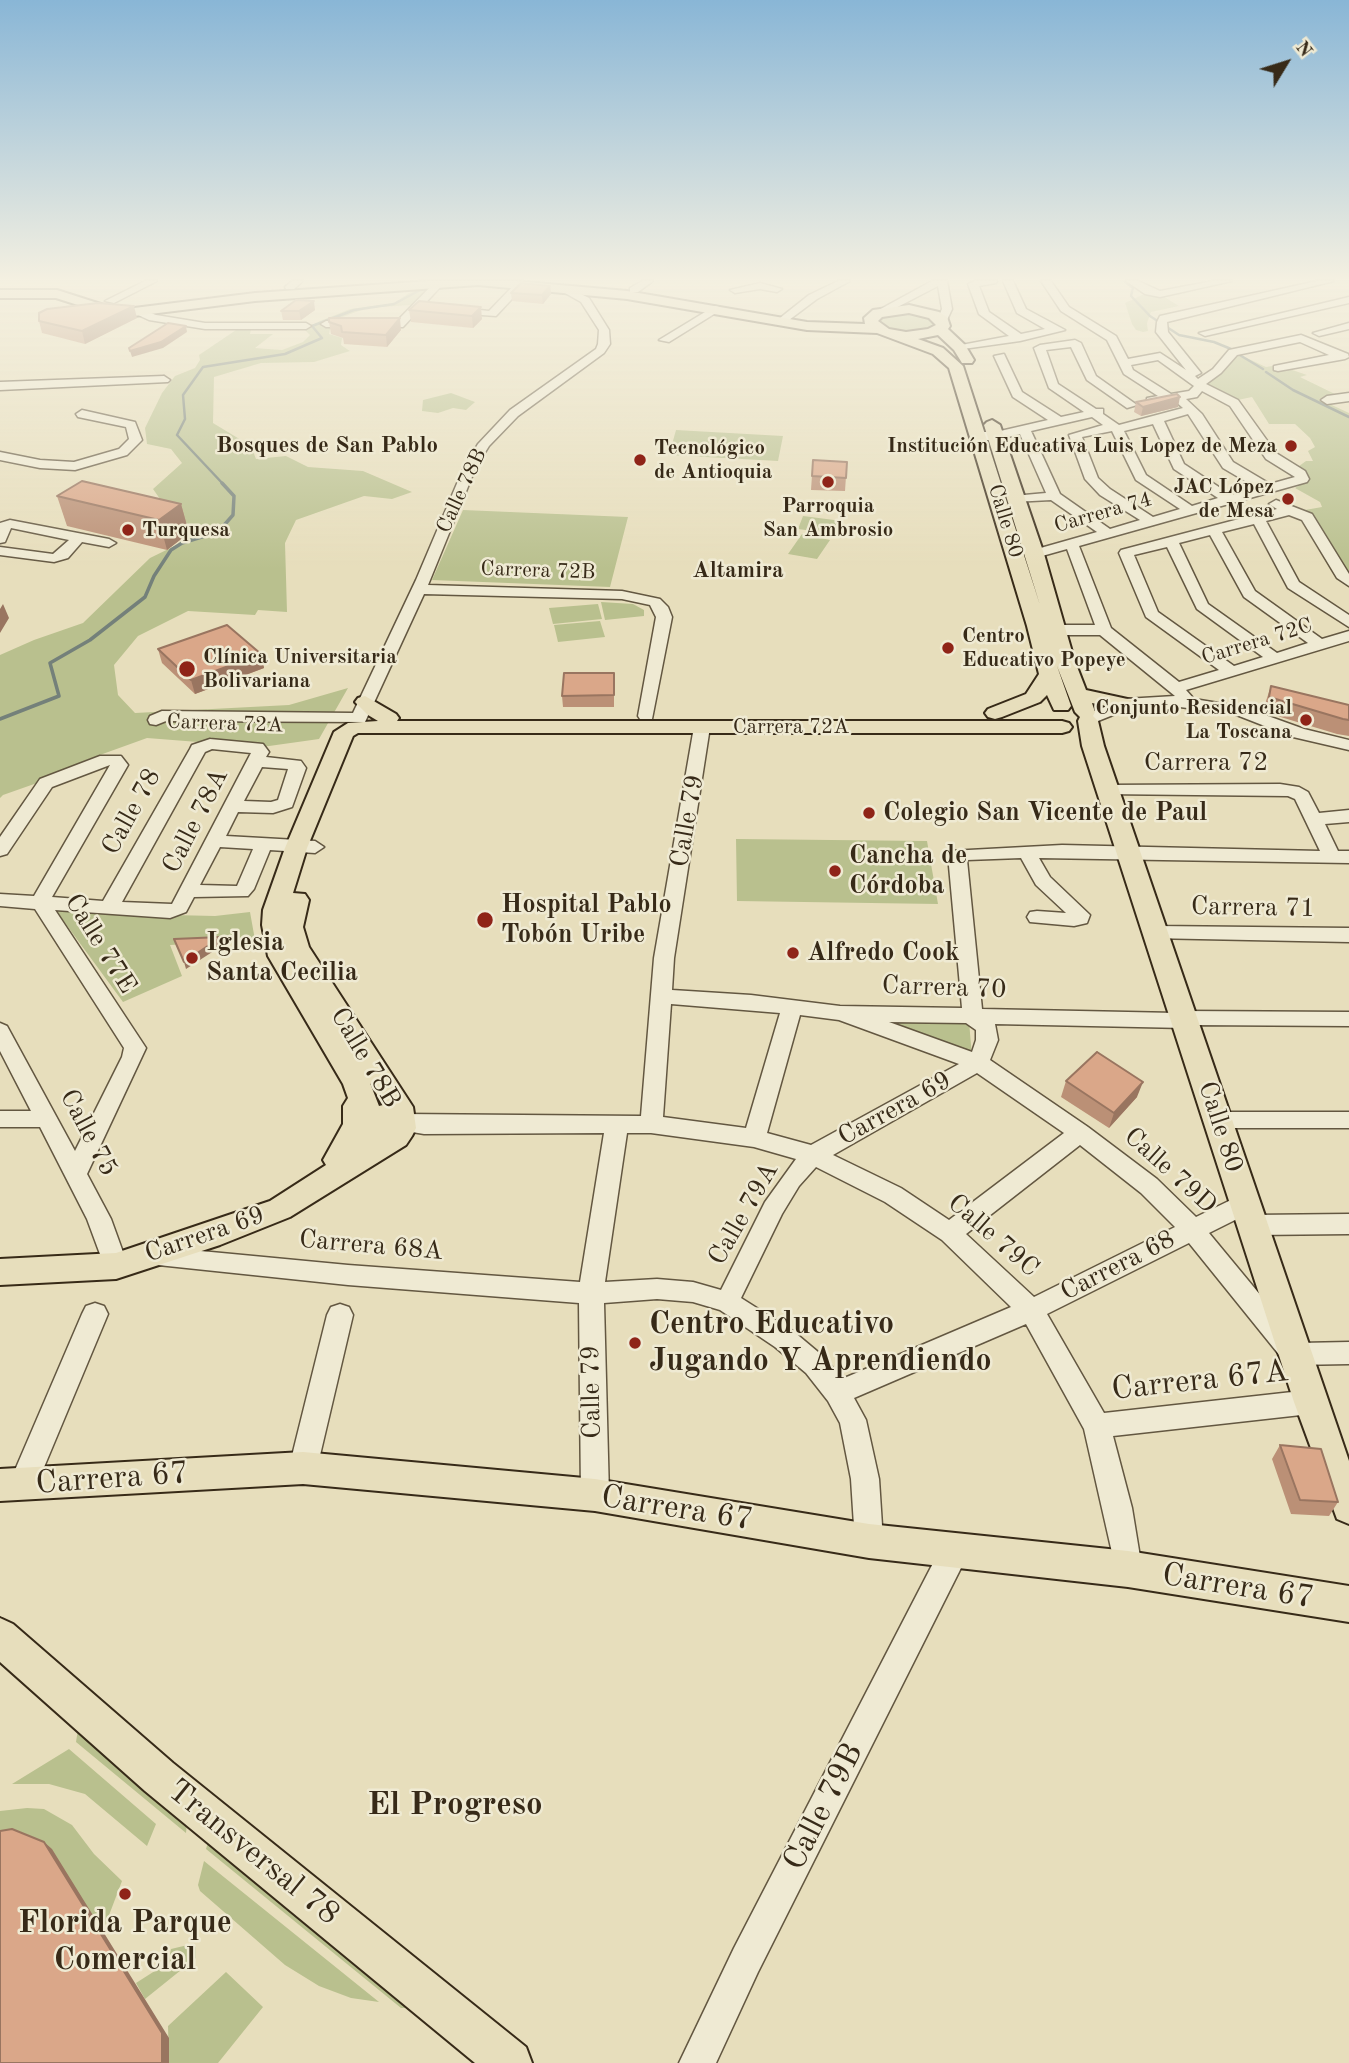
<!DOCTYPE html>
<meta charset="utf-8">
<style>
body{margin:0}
#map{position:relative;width:1349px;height:2063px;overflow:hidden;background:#e7debc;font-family:"Old Standard TT",serif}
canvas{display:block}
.north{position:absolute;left:1251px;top:28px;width:70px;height:70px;-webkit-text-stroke:5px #efead3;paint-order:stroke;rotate:52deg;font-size:19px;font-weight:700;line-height:28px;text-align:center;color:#372a18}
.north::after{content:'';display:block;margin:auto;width:24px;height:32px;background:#372a18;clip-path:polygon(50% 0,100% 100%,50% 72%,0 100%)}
</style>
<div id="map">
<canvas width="1349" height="2063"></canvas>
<div class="north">N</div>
</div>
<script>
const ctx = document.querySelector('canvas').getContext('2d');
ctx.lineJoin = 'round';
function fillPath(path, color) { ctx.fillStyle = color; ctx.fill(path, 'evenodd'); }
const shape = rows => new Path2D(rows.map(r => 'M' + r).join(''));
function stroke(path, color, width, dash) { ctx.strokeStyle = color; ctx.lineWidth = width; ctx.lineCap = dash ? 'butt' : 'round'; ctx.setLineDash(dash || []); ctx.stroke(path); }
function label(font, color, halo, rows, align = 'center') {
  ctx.font = font + ' "Old Standard TT",serif'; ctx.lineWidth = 5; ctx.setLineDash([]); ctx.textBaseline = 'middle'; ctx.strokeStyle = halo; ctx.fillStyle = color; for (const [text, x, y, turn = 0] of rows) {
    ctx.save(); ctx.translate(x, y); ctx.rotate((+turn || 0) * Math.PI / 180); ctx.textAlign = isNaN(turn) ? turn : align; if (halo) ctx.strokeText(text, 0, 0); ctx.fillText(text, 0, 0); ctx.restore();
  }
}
fillPath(shape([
 [432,285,412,305,367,308,332,321,329,334,342,338,341,345,350,351,314,362,261,363,214,377,213,423,251,446,256,459,286,456,308,467,363,471,412,492,392,499,364,496,296,520,285,543,287,612,258,610,255,615,188,611,138,636,114,665,118,695,135,713,289,705,348,688,319,739,262,747,147,738,86,760,37,783,3,795,0,798,0,655,34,640,83,623,150,558,195,536,181,529,153,489,182,463,171,449,147,444,145,428,162,393,175,376,195,368,200,360,199,355,236,330,251,329,250,334,273,334,255,348,282,350,303,342,310,335,304,329,320,321,350,309,394,303,418,287],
 [1142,295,1163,296,1179,306,1151,312,1147,323,1148,331,1143,332,1136,330,1132,324,1125,303],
 [890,311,928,314,939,325,921,333,890,331,877,324,877,317],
 [1238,354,1266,367,1278,365,1307,375,1300,377,1339,396,1319,399,1349,413,1349,576,1305,510,1322,507,1320,502,1295,488,1305,482,1295,469,1306,461,1313,461,1308,451,1315,447,1310,438,1295,424,1269,424,1252,397,1233,401,1205,386,1205,382],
 [451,393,475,402,466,410,453,408,438,413,422,411,423,400],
 [676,430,783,436,778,461,669,455],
 [463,510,628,517,610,587,432,580],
 [803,516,842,521,837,534,798,529],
 [802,534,830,540,817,559,788,554],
 [601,602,633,604,644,610,644,616,605,620],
 [598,604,602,619,553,624,549,608],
 [600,621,605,637,558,642,554,625],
 [736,839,927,841,938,904,737,901],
 [65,907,172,915,215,916,250,912,255,940,170,945,182,976,123,1002,57,912],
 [883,1017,969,1021,972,1057,882,1024],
 [79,1723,187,1822,186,1833,76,1742],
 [69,1749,156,1824,147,1846,85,1794,49,1784,12,1784],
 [27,1808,44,1809,72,1825,94,1854,122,1881,103,1931,0,1841,0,1811],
 [211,1832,419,2008,401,2008,206,1849],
 [204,1861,379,2002,351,1998,319,1986,285,1965,200,1891,198,1885],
 [192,1944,196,1947,196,1958,145,1999,136,1983,161,1967,169,1959,171,1949],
 [226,1972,263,2007,218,2063,169,2063,168,2026]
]), '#b9c08e');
stroke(shape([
 [1124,281,1133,288,1131,296,1150,316,1179,335,1214,342,1231,349],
 [1238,354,1263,369],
 [1266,372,1293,390,1349,417],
 [224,485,177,435,185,419,183,395,203,367,285,354,322,338,312,326,354,310,394,304,422,289]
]), '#74807a', 2.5);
stroke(shape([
 [0,719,59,696,50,663,90,640,145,597,154,576,171,550,182,543,218,532,233,515,234,496,222,483]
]), '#74807a', 3.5);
const minor = shape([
 [145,281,157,281,114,303,105,301,145,281],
 [292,281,303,281,294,289,286,289,285,287,292,281],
 [436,281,445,282,403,327,326,327,321,324,326,321,396,322,436,281],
 [642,281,653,281,638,292,630,292,630,288,642,281],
 [838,281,850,281,817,299,789,320,780,318,809,295,838,281],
 [932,281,947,281,952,309,946,322,937,320,942,309,938,286,886,313,877,311,932,281],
 [975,281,997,281,996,283,979,286,989,312,1021,334,1045,329,1017,313,1003,281,1013,281,1026,309,1065,330,1020,341,956,350,956,346,1009,336,979,314,968,284,975,281],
 [1041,281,1051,281,1069,307,1116,336,1128,359,1160,353,1186,370,1156,332,1157,322,1160,316,1317,281,1334,281,1167,322,1168,332,1201,373,1195,376,1198,379,1213,369,1229,350,1301,335,1348,354,1349,357,1345,359,1278,371,1274,370,1274,366,1329,355,1300,342,1237,355,1221,373,1206,384,1238,400,1276,453,1305,471,1309,479,1307,482,1079,546,1111,628,1179,682,1219,670,1146,617,1119,553,1121,550,1277,509,1269,504,1276,500,1312,514,1349,574,1349,586,1337,578,1302,520,1289,515,1266,521,1299,582,1349,615,1349,627,1288,588,1254,524,1222,532,1255,591,1322,639,1349,631,1349,641,1186,690,1194,699,1243,707,1304,729,1349,740,1349,750,1293,737,1234,714,1172,706,1128,709,1088,725,1080,720,1082,716,1125,699,1175,696,1100,635,1038,635,1030,630,1038,625,1095,625,1067,549,1035,558,1028,554,1030,551,1097,532,1051,500,1013,502,1013,496,1046,493,1020,434,996,440,979,440,973,436,979,432,996,432,1048,420,1013,397,994,356,1004,354,1022,392,1061,417,1084,412,1049,388,1034,348,1040,345,1075,340,1081,343,1096,376,1137,405,1127,408,1087,380,1071,347,1046,350,1058,384,1096,409,1103,409,1103,414,1119,425,1183,408,1175,401,1147,404,1147,398,1158,396,1124,374,1107,340,1061,311,1041,281],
 [1158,360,1194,386,1189,391,1171,394,1133,370,1131,365,1158,360],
 [1202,391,1230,406,1266,459,1295,477,1270,484,1233,462,1202,414,1186,399,1197,397,1202,391],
 [1188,414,1223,468,1257,488,1231,495,1184,464,1164,421,1188,414],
 [1092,417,1103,425,1069,435,1085,479,1100,495,1140,520,1110,529,1060,494,1031,431,1092,417],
 [1153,424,1174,469,1218,498,1192,506,1146,475,1124,431,1153,424],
 [1112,431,1136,480,1180,509,1153,517,1110,489,1098,478,1082,437,1112,431],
 [1210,535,1244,597,1308,643,1277,653,1208,604,1179,543,1210,535],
 [1167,547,1197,609,1263,657,1234,666,1158,612,1134,555,1167,547],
 [1126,281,1138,281,1160,291,1213,281,1232,281,1160,297,1145,294,1126,281],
 [516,283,525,285,496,316,453,313,448,310,453,307,489,311,516,283],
 [760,283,782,289,777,292,760,289,735,293,730,290,760,283],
 [569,288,589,298,609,330,610,344,604,353,518,416,489,446,476,467,428,585,622,591,660,599,668,607,672,617,652,719,640,719,638,716,656,617,650,605,622,599,424,594,365,722,166,721,156,725,150,724,148,720,150,716,162,711,353,713,416,580,464,467,478,444,510,410,596,349,598,344,599,330,581,302,565,293,565,289,569,288],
 [1349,297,1349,303,1205,336,1199,333,1349,297],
 [715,306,719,307,719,311,669,342,659,340,715,306],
 [140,309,156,315,205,323,306,323,311,326,306,329,205,329,149,320,136,314,136,310,140,309],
 [1349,323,1349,329,1319,336,1313,333,1349,323],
 [164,376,170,380,168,382,0,390,0,382,164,376],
 [1349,393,1349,401,1327,404,1321,400,1327,396,1349,393],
 [82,410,135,422,142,440,127,455,75,470,40,468,0,460,0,452,40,460,74,462,119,449,129,439,126,427,78,417,76,414,82,410],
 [10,520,109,539,116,543,109,547,82,542,68,558,54,562,0,555,0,547,53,554,69,540,11,528,5,542,0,543,0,523,10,520],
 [702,722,710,727,674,958,672,990,751,995,840,1006,962,1008,948,855,950,851,1062,845,1320,851,1295,799,1288,796,1103,794,1100,790,1109,785,1280,784,1299,787,1308,792,1319,813,1349,810,1349,822,1325,824,1338,851,1349,851,1349,863,1039,858,1050,877,1090,915,1087,923,1074,926,1030,922,1027,917,1030,912,1037,911,1066,913,1036,885,1021,858,967,860,982,1009,1176,1013,1184,1011,1349,1012,1349,1026,1193,1025,1185,1028,995,1024,998,1040,990,1060,1088,1127,1157,1179,1196,1217,1237,1197,1245,1195,1253,1197,1257,1204,1253,1211,1209,1233,1300,1343,1349,1342,1349,1364,1294,1365,1285,1362,1189,1243,1047,1314,1104,1413,1310,1390,1319,1394,1323,1402,1319,1410,1310,1414,1113,1436,1132,1508,1142,1569,1138,1579,1128,1583,1118,1579,1084,1429,1026,1324,854,1398,866,1420,879,1479,883,1541,879,1551,869,1555,859,1551,855,1541,851,1479,840,1423,828,1401,806,1373,775,1347,720,1310,693,1302,657,1299,604,1303,609,1495,605,1504,595,1508,585,1504,581,1495,579,1303,348,1285,139,1263,136,1256,139,1249,148,1246,348,1265,580,1282,604,1133,424,1134,394,1129,391,1123,394,1117,402,1114,641,1116,654,958,694,727,702,722],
 [671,1004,780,1013,746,1128,663,1117,671,1004],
 [800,1015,839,1020,959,1064,811,1145,767,1133,800,1015],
 [889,1022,966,1023,976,1030,976,1040,972,1052,889,1022],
 [977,1073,1064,1133,949,1220,901,1188,833,1155,977,1073],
 [627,1133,651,1133,754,1147,796,1159,765,1202,721,1290,693,1282,657,1279,605,1282,627,1133],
 [1080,1145,1141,1193,1175,1227,1034,1297,966,1234,1080,1145],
 [816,1167,885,1202,942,1240,1011,1307,842,1379,824,1357,793,1331,741,1298,782,1214,799,1186,816,1167],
 [210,739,263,744,269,752,266,757,301,761,306,768,292,807,273,813,238,812,226,836,315,841,324,847,315,853,270,850,254,889,248,896,194,897,186,912,170,918,55,910,146,1048,87,1174,111,1219,128,1266,125,1273,116,1276,107,1273,87,1219,40,1127,0,1127,0,1111,31,1111,0,1051,0,1023,7,1026,75,1151,122,1057,124,1048,35,909,0,906,0,894,34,896,110,765,52,787,7,854,0,856,0,837,40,779,100,756,121,756,128,765,52,897,103,901,190,749,192,745,210,739],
 [212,749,251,753,172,904,122,902,205,752,212,749],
 [262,767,288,769,278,800,271,802,244,801,262,767],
 [220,847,253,849,237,886,200,885,220,847],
 [1156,926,1349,928,1349,942,1149,938,1146,933,1149,928,1156,926],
 [1217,1112,1349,1112,1349,1128,1217,1128,1209,1126,1206,1120,1209,1114,1217,1112],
 [1349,1214,1349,1234,1254,1235,1246,1232,1242,1225,1246,1218,1254,1215,1349,1214],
 [95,1303,104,1306,108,1314,37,1484,33,1493,23,1497,13,1493,9,1484,82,1314,86,1306,95,1303],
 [340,1304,349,1307,353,1315,317,1468,313,1477,303,1481,293,1477,289,1468,327,1315,331,1307,340,1304],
 [954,1538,964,1542,968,1552,964,1562,758,1972,716,2063,679,2063,734,1948,944,1542,954,1538]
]);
const major = shape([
 [430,281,515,281,627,291,807,322,865,324,864,318,873,310,909,305,939,312,947,317,950,326,948,329,965,345,974,360,972,363,962,363,954,350,938,335,918,339,943,348,963,366,1040,605,984,425,987,422,992,420,1000,425,1044,554,1074,659,1086,690,1132,700,1135,704,1132,708,1125,710,1092,703,1095,712,1093,716,1098,721,1104,746,1349,1461,1349,1524,1337,1519,1294,1402,1082,746,1078,721,1080,717,1075,712,1057,666,1071,706,1068,710,1054,710,1047,695,1040,702,1002,717,995,719,988,717,985,713,988,709,1026,694,1039,674,1027,626,949,368,933,354,877,333,807,330,627,299,478,285,255,301,134,316,106,314,56,298,0,298,0,290,57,290,107,306,134,308,255,293,430,281],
 [909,313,929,318,936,325,928,329,906,332,889,329,878,321,882,317,909,313],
 [365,696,396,714,399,718,397,721,1062,721,1069,723,1072,727,1069,731,1062,733,358,733,353,736,307,848,293,893,305,894,309,900,303,927,309,947,413,1107,416,1128,412,1136,406,1145,290,1217,220,1245,116,1279,0,1285,0,1259,116,1253,270,1201,326,1165,323,1160,343,1124,343,1106,348,1098,343,1084,268,956,262,925,263,910,285,848,334,732,348,723,378,721,368,715,355,702,358,698,365,696],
 [370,1083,383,1105,379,1106,370,1083],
 [303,1452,595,1479,869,1524,1128,1551,1349,1586,1349,1622,1128,1587,869,1558,595,1511,303,1484,0,1501,0,1469,303,1452],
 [0,1618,13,1624,173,1763,526,2047,532,2063,475,2063,145,1791,0,1662,0,1618]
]);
stroke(minor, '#635741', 3);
stroke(major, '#372a18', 4);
fillPath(minor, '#efead3');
fillPath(major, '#e7debc');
fillPath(shape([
 [550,286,551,294,543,304,512,301,511,293],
 [419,301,482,319,473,328,411,322,409,310],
 [315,310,301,320,283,320,281,311],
 [137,318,85,344,42,333,39,321],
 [329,322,401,330,387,347,344,344,343,338,331,334],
 [1136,402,1178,407,1141,416,1134,412],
 [813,460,847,462,845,491,811,490],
 [57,496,181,504,189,533,167,550,67,526],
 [158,649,261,654,264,668,195,694,162,663],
 [614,684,614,707,563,707,562,696],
 [1271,686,1349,705,1349,736,1337,734,1264,712,1266,701],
 [1066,1081,1137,1097,1109,1128,1061,1097],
 [1280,1445,1338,1502,1329,1516,1291,1514,1272,1459]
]), '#bb9076');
fillPath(shape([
 [550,286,551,294,543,304,542,295],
 [314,301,315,310,301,320,299,311],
 [134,306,137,318,85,344,82,331],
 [481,307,482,319,473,328,472,316],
 [400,318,401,330,387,347,386,335],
 [186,326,187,332,163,348,132,357,130,351],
 [1180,397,1178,407,1141,416,1143,407],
 [181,504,189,533,167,550,159,520],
 [3,604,9,618,0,633,0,609],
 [261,654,264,668,195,694,191,680],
 [221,937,223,945,186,969,184,962],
 [1143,1082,1137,1097,1109,1128,1114,1113],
 [44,1842,52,1849,169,2038,169,2063,162,2063]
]), '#997560');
const building = shape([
 [521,283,550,286,542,295,511,293,521,283],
 [296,300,314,301,299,311,281,311,296,300],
 [419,301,481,307,472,316,409,310,419,301],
 [98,303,134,306,82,331,39,321,39,313,47,309,98,303],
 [329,318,400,318,386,335,342,332,341,326,329,322,329,318],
 [168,323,186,326,161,342,130,351,129,348,168,323],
 [1177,394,1180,397,1143,407,1136,402,1177,394],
 [813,460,847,462,846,478,812,476,813,460],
 [82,481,181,504,159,520,57,496,82,481],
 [227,625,261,654,191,680,158,649,227,625],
 [564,673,614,673,614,695,562,696,564,673],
 [1271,686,1349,705,1349,720,1343,719,1269,697,1271,686],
 [221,937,184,962,174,939,221,937],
 [1097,1052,1143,1082,1114,1113,1066,1081,1097,1052],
 [1280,1445,1321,1449,1338,1502,1300,1500,1280,1445],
 [12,1829,44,1842,162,2033,162,2063,0,2063,0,1831,12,1829]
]);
fillPath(building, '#daa789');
stroke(building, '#997560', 2);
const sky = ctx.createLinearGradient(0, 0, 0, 569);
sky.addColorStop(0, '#89b6d6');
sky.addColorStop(0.49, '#f4f0e1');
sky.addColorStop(1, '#f4f0e100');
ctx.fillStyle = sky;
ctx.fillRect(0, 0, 1349, 569);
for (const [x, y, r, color] of [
 [1291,446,7,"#8f2418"],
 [640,460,7,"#8f2418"],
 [828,482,7,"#8f2418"],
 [1288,499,7,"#8f2418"],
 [128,530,7,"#8f2418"],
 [948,648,7,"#8f2418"],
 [187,669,9,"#8f2418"],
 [1306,720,7,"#8f2418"],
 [869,813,7,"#8f2418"],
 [835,871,7,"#8f2418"],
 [485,920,9,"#8f2418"],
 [793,953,7,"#8f2418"],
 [192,958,7,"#8f2418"],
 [635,1343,7,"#8f2418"],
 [125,1894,7,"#8f2418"]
]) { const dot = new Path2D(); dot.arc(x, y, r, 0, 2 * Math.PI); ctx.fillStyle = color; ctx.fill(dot); stroke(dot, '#efead3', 2.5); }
label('bold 21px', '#372a18', '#efead3', [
 ["Institución Educativa Luis Lopez de Meza",1277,446,"right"],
 ["Tecnológico",654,448],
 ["de Antioquia",654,472],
 ["JAC López",1274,487,"right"],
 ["de Mesa",1274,511,"right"],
 ["Parroquia",828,506,"center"],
 ["San Ambrosio",828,530,"center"],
 ["Turquesa",142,530],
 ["Centro",962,636],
 ["Educativo Popeye",962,660],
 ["Clínica Universitaria",203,657],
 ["Bolivariana",203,681],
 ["Conjunto Residencial",1292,708,"right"],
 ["La Toscana",1292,732,"right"]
], 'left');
label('21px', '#372a18', '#efead3', [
 ["Calle 78B",462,491,-65],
 ["Carrera 74",1103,513,-16],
 ["Calle 80",1005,521,73],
 ["Carrera 72B",538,571,2],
 ["Carrera 72C",1257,642,-17],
 ["Carrera 72A",225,724,2],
 ["Carrera 72A",791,727]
]);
label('bold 23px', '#372a18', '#efead3', [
 ["Bosques de San Pablo",327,446],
 ["Altamira",738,571]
]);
label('26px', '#372a18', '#efead3', [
 ["Carrera 72",1206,763],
 ["Calle 78",132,812,-61],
 ["Calle 78A",196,821,-63],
 ["Calle 79",688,821,-80],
 ["Carrera 71",1253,908,1],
 ["Calle 77E",100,944,58],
 ["Carrera 70",944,988,2],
 ["Calle 78B",365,1058,59],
 ["Carrera 69",895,1109,-29],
 ["Calle 80",1220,1127,72],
 ["Calle 75",88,1133,62],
 ["Calle 79D",1170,1171,42],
 ["Calle 79A",744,1214,-60],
 ["Carrera 69",205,1235,-19],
 ["Calle 79C",993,1236,41],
 ["Carrera 68A",371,1246,5],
 ["Carrera 68",1118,1266,-27],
 ["Calle 79",592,1392,-91]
]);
label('bold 26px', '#372a18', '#efead3', [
 ["Colegio San Vicente de Paul",883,813],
 ["Cancha de",849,856],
 ["Córdoba",849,886],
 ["Hospital Pablo",501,905],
 ["Tobón Uribe",501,935],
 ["Iglesia",206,943],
 ["Santa Cecilia",206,973],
 ["Alfredo Cook",807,953]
], 'left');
label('bold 32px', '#372a18', '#efead3', [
 ["Centro Educativo",649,1325],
 ["Jugando Y Aprendiendo",649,1362],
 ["Florida Parque",125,1924,"center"],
 ["Comercial",125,1961,"center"]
], 'left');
label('32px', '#372a18', '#efead3', [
 ["Carrera 67A",1200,1381,-6],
 ["Carrera 67",112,1479,-4],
 ["Carrera 67",677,1509,9],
 ["Carrera 67",1238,1587,9],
 ["Calle 79B",824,1807,-63],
 ["Transversal 78",253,1853,39]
]);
label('bold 33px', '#372a18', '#efead3', [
 ["El Progreso",455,1805]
]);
</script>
